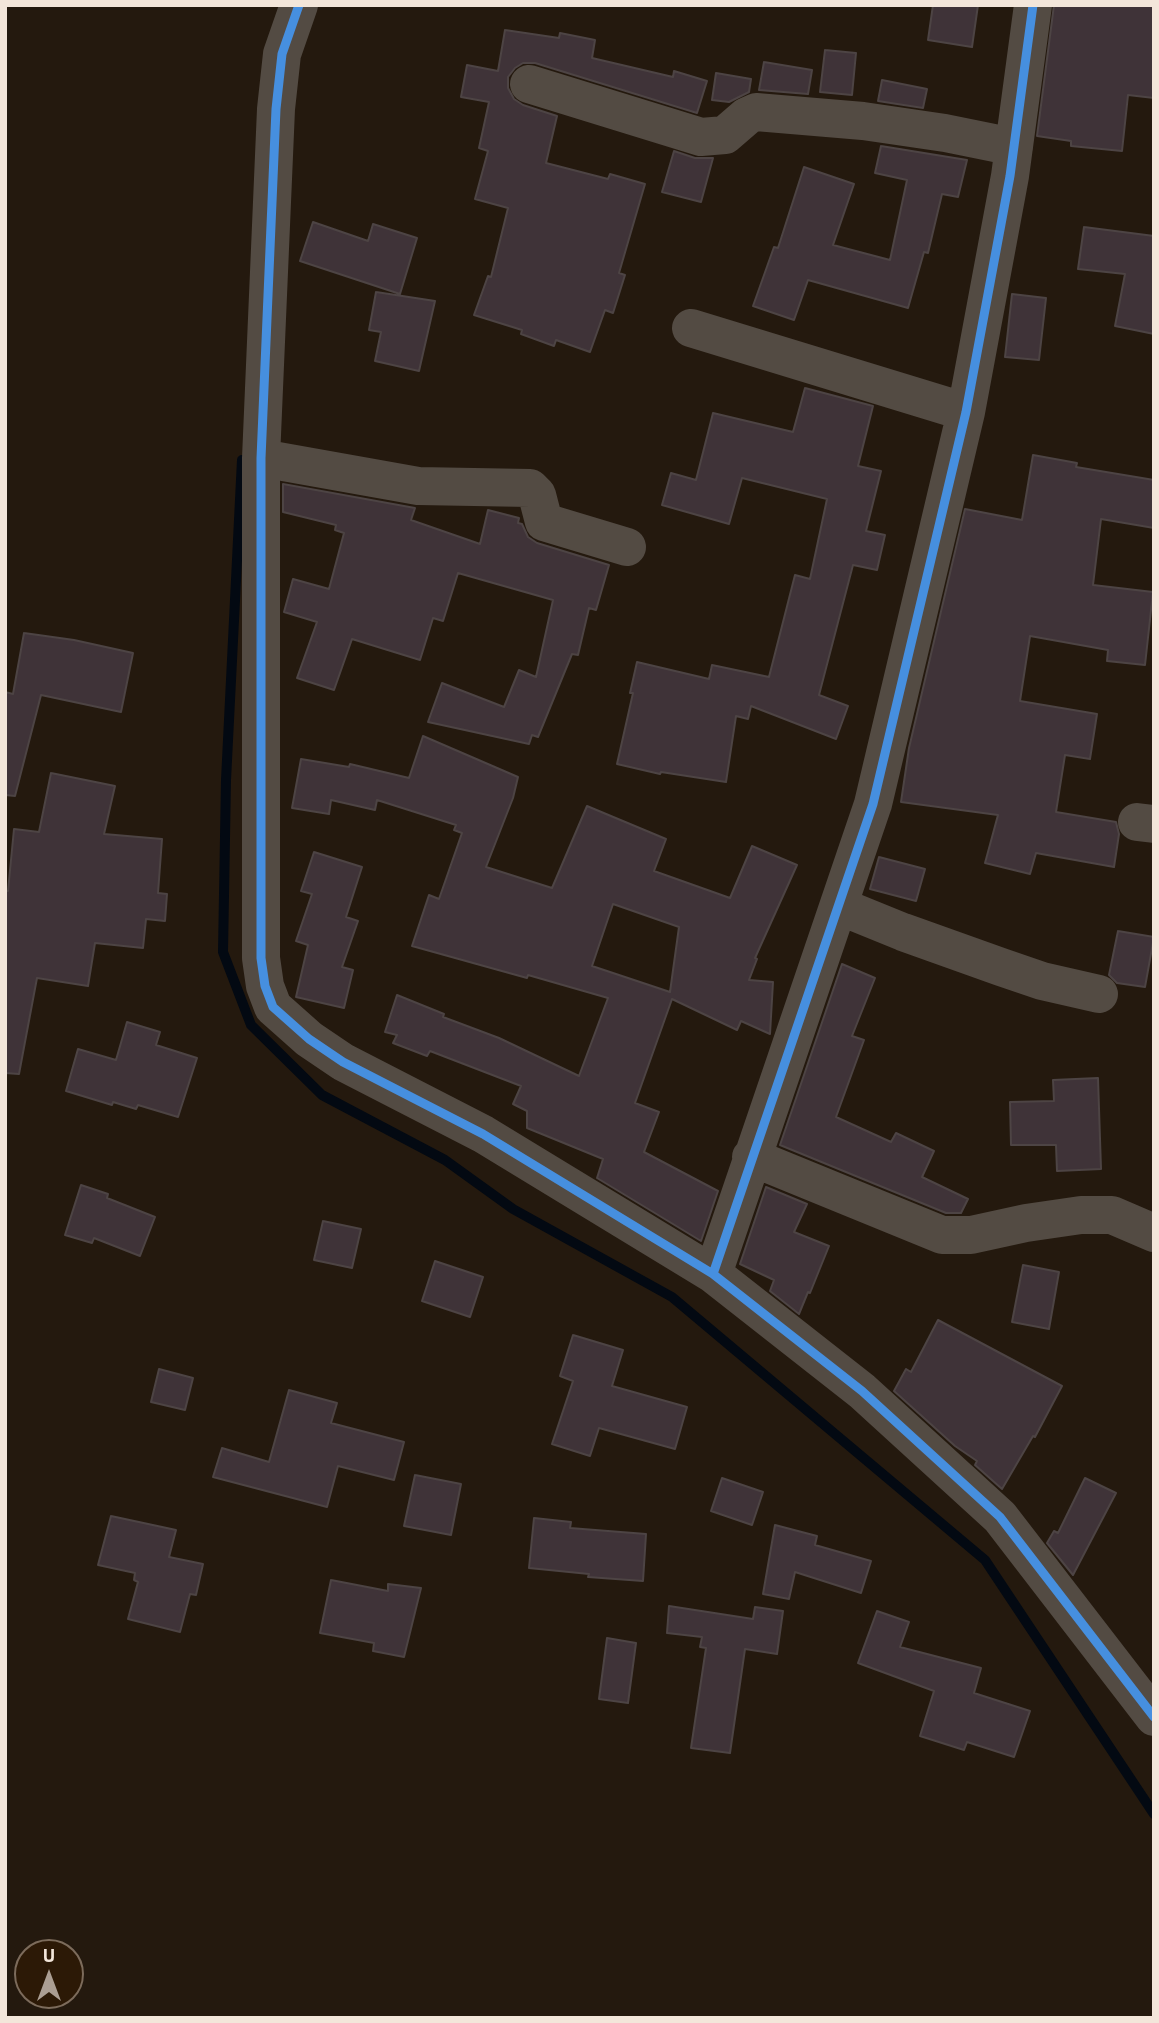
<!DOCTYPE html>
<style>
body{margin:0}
#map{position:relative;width:1159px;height:2023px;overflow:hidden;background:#24190e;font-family:"Titillium Web",sans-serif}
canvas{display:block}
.frame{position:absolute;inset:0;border:7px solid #f3e6da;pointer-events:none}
.north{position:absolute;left:14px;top:1939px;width:70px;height:70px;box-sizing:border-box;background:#2c1906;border:2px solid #7c6b5b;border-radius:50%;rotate:0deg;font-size:19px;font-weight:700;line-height:28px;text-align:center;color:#f3e6da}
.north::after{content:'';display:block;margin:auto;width:24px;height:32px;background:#ab9e93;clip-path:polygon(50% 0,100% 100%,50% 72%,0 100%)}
</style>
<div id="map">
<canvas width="1159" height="2023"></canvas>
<div class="frame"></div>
<div class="north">U</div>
</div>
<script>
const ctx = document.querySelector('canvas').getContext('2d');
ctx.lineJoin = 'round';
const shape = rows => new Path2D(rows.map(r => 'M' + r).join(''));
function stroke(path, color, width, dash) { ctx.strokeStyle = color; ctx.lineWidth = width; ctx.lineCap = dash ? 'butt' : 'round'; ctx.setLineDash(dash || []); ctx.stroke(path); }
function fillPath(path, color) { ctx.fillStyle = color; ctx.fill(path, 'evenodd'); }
stroke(shape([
 [242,460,226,780,223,952,251,1025,322,1095,445,1160,513,1209,672,1297,985,1560,1154,1814]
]), '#030912', 10);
const building = shape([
 [933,5,978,5,972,47,928,40,933,5],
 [1054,5,1154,5,1154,98,1128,95,1122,151,1071,146,1071,141,1037,136,1054,5],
 [505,30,559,38,560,33,595,40,592,58,673,77,674,71,707,81,697,113,535,63,523,63,515,68,508,77,508,88,514,99,523,105,557,116,546,163,608,179,610,174,645,184,619,273,625,275,613,313,605,310,590,352,556,340,554,346,521,334,522,330,474,315,488,276,491,277,508,208,475,199,488,151,479,148,489,102,461,97,467,65,498,71,505,30],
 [825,50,856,53,852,95,820,92,825,50],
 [764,62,812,70,808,94,759,90,764,62],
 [716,73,751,79,749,92,729,102,712,100,716,73],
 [882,80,927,89,923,108,878,101,882,80],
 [881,146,967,160,958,197,942,194,928,253,924,252,908,308,808,280,794,320,753,306,774,247,778,248,804,167,854,184,833,245,890,260,907,180,875,173,881,146],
 [674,151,695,158,713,158,701,202,662,192,674,151],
 [313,222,368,241,373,224,417,238,400,294,300,261,313,222],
 [1084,227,1154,236,1154,334,1115,326,1125,274,1078,269,1084,227],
 [376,292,435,301,419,371,375,361,381,332,369,330,376,292],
 [1012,294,1046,298,1039,360,1005,357,1012,294],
 [805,388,873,406,858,466,881,471,866,531,885,535,877,570,853,565,819,695,848,706,836,739,751,706,748,719,736,716,726,782,661,772,660,774,617,764,633,693,630,693,637,662,709,679,712,665,769,677,795,575,810,579,827,499,742,478,729,524,662,505,671,473,696,480,713,413,793,432,805,388],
 [1033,455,1077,463,1076,467,1154,480,1154,528,1101,519,1093,585,1153,592,1145,665,1107,661,1108,650,1030,636,1020,701,1097,714,1090,759,1065,755,1056,812,1116,822,1119,834,1114,867,1036,853,1030,874,985,863,998,815,901,802,909,748,965,509,1022,520,1033,455],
 [283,484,415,508,411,520,480,544,488,510,519,518,518,523,522,524,528,537,537,543,609,565,596,610,589,608,578,655,572,654,538,737,532,735,529,744,428,722,442,683,504,707,519,670,536,677,553,600,458,573,443,621,433,618,420,660,352,639,334,690,297,678,317,622,284,612,293,579,329,589,344,533,335,530,336,525,283,512,283,484],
 [24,633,74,640,133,653,121,712,41,695,15,796,5,795,5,692,13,694,24,633],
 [423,736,518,777,513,798,486,867,552,888,587,806,666,839,654,871,730,898,752,846,797,865,755,958,757,959,749,980,773,982,770,1034,741,1021,737,1030,672,999,635,1103,659,1112,644,1152,718,1191,701,1241,597,1178,603,1159,527,1128,527,1111,513,1104,521,1086,430,1051,427,1056,393,1043,397,1035,385,1032,397,995,444,1014,443,1017,499,1038,579,1076,608,998,528,975,527,978,412,946,429,895,439,899,462,833,454,830,456,825,377,800,375,810,331,800,329,814,292,808,301,759,349,767,350,764,409,778,423,736],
 [613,904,679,927,670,992,592,966,613,904],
 [51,773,115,786,104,834,162,839,158,893,167,894,165,921,146,919,143,948,95,943,88,986,37,978,19,1074,5,1073,5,891,8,891,14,829,39,832,51,773],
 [314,852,362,867,346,917,358,921,342,967,353,970,344,1008,296,997,308,945,296,941,312,894,301,891,314,852],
 [879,857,925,869,916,901,870,889,879,857],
 [1118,931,1154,937,1145,987,1117,983,1109,975,1118,931],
 [842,964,875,978,852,1036,864,1040,836,1117,891,1142,896,1133,934,1151,922,1177,968,1199,961,1213,946,1213,780,1145,842,964],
 [127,1022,160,1032,156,1045,197,1058,178,1117,138,1105,136,1109,113,1102,112,1105,66,1091,78,1049,116,1060,127,1022],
 [1098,1078,1101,1169,1057,1171,1056,1145,1011,1145,1010,1102,1054,1101,1053,1080,1098,1078],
 [81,1185,108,1194,107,1198,155,1217,140,1256,94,1238,92,1243,65,1235,81,1185],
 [766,1187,807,1204,794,1232,829,1246,810,1293,808,1292,799,1314,770,1291,774,1280,740,1264,766,1187],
 [323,1221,361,1229,352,1268,314,1260,323,1221],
 [435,1261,483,1277,470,1317,422,1301,435,1261],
 [1023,1265,1059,1272,1049,1329,1012,1322,1023,1265],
 [938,1320,1062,1386,1035,1437,1033,1436,1002,1489,975,1465,977,1461,955,1446,894,1391,906,1369,911,1372,938,1320],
 [573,1335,623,1350,612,1386,687,1407,675,1449,599,1428,590,1456,552,1444,573,1381,560,1376,573,1335],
 [159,1369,193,1378,185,1410,151,1402,159,1369],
 [289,1390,337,1403,331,1423,404,1442,394,1480,338,1466,327,1507,213,1477,222,1448,269,1462,289,1390],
 [415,1475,461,1484,451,1535,404,1526,415,1475],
 [722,1478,763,1492,752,1525,711,1511,722,1478],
 [1085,1478,1116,1493,1073,1575,1047,1543,1054,1531,1058,1533,1085,1478],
 [111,1516,176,1530,169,1557,203,1564,196,1595,190,1594,180,1632,128,1619,138,1582,134,1580,135,1573,98,1565,111,1516],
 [534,1518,571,1522,570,1528,646,1534,643,1581,588,1577,589,1574,529,1568,534,1518],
 [775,1525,817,1536,815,1545,871,1561,861,1593,795,1572,789,1599,763,1594,775,1525],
 [331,1580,388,1591,388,1584,421,1588,404,1657,373,1651,374,1643,320,1633,331,1580],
 [669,1606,753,1619,755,1607,783,1611,777,1654,745,1649,730,1753,691,1748,706,1648,700,1647,702,1637,667,1633,669,1606],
 [877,1611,909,1622,900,1647,981,1668,974,1693,1030,1711,1014,1757,967,1742,964,1750,920,1736,934,1691,858,1663,877,1611],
 [607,1638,636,1643,628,1703,599,1699,607,1638]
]);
fillPath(building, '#3f3338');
stroke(building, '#4d4444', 2);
stroke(shape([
 [299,5,282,54,276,109,261,458,261,958,265,986,273,1007,309,1039,343,1062,483,1134,713,1274,862,1391,1000,1517,1154,1717],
 [529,84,701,137,725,135,747,116,756,112,863,121,945,133,1014,147],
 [691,328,966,412],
 [261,458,418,486,530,488,537,495,544,522,627,547],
 [1137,822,1154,824],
 [839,906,903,932,1001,967,1042,981,1099,994],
 [751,1157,942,1235,971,1235,1026,1223,1081,1215,1112,1215,1154,1233],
 [713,1274,873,804,966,412,1010,176,1033,5]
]), '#534b43', 38);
stroke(shape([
 [299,5,282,54,276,109,261,458,261,958,265,986,273,1007,309,1039,343,1062,483,1134,713,1274,862,1391,1000,1517,1154,1717],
 [713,1274,873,804,966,412,1010,176,1033,5]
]), '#468fdf', 9);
</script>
